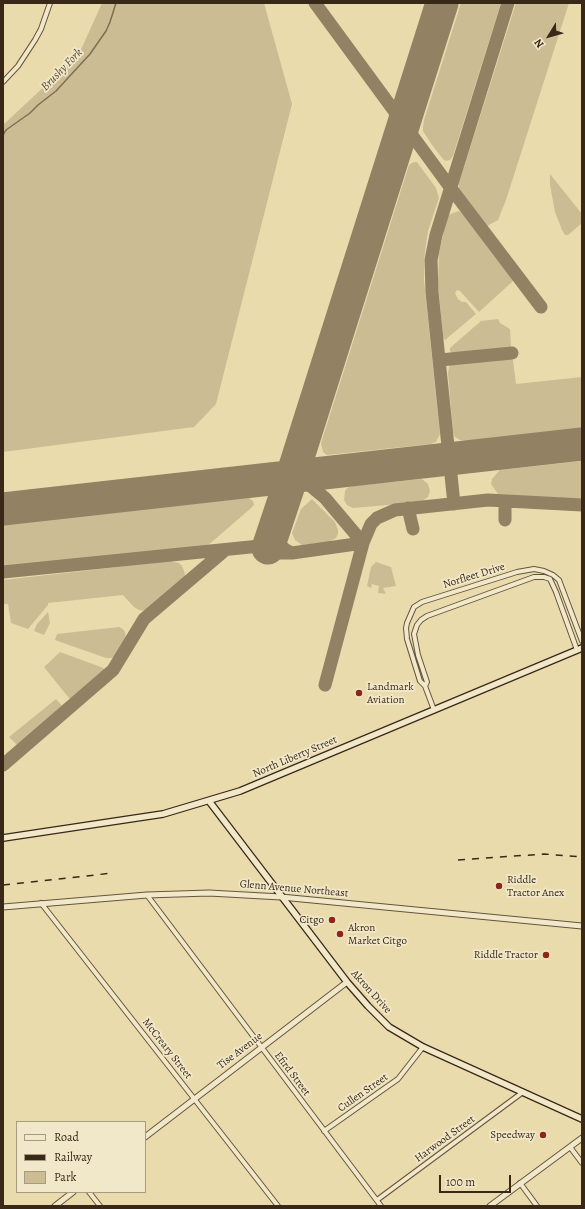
<!DOCTYPE html>
<style>
body{margin:0}
#map{position:relative;width:585px;height:1209px;overflow:hidden;background:#eadbad;font-family:Alegreya,serif}
canvas{display:block}
.frame{position:absolute;inset:0;border:4px solid #392717;pointer-events:none}
.legend{position:absolute;left:16px;top:1121px;width:130px;height:72px;box-sizing:border-box;background:#f1e8ca;border:1px solid #a79b82;margin:0;padding:5px 7px;list-style:none;font-size:12px;color:#392717}
.legend li{display:flex;align-items:center;gap:8px;height:20px}
.legend b{width:20px;border:1px solid #a79b82}
.north{position:absolute;left:529px;top:16px;width:40px;height:40px;-webkit-text-stroke:3px #f1e8ca;paint-order:stroke;rotate:233deg;font-size:11px;font-weight:700;line-height:16px;text-align:center;color:#392717}
.north::after{content:'';display:block;margin:auto;width:14px;height:18px;background:#392717;clip-path:polygon(50% 0,100% 100%,50% 72%,0 100%)}
.scale{position:absolute;left:439px;top:1175px;width:72px;height:18px;box-sizing:border-box;border:2px solid #392717;border-top:0;padding-left:5px;font-size:12px;line-height:14px;white-space:nowrap;color:#392717;-webkit-text-stroke:3px #f1e8ca;paint-order:stroke}
</style>
<div id="map">
<canvas width="585" height="1209"></canvas>
<div class="frame"></div>
<ul class="legend">
<li><b style="height:5px;background:#f1e8ca"></b>Road</li>
<li><b style="height:5px;background:#392717"></b>Railway</li>
<li><b style="height:11px;background:#ccbc94"></b>Park</li>
</ul>
<div class="north">N</div>
<div class="scale">100 m</div>
</div>
<script>
const ctx = document.querySelector('canvas').getContext('2d');
ctx.lineJoin = 'round';
function fillPath(path, color) { ctx.fillStyle = color; ctx.fill(path, 'evenodd'); }
const shape = rows => new Path2D(rows.map(r => 'M' + r).join(''));
function stroke(path, color, width, dash) { ctx.strokeStyle = color; ctx.lineWidth = width; ctx.lineCap = dash ? 'butt' : 'round'; ctx.setLineDash(dash || []); ctx.stroke(path); }
function label(font, color, halo, rows, align = 'center') {
  ctx.font = font + ' Alegreya,serif'; ctx.lineWidth = 3.5; ctx.setLineDash([]); ctx.textBaseline = 'middle'; ctx.strokeStyle = halo; ctx.fillStyle = color; for (const [text, x, y, turn = 0] of rows) {
    ctx.save(); ctx.translate(x, y); ctx.rotate((+turn || 0) * Math.PI / 180); ctx.textAlign = isNaN(turn) ? turn : align; if (halo) ctx.strokeText(text, 0, 0); ctx.fillText(text, 0, 0); ctx.restore();
  }
}
fillPath(shape([
 [102,3,264,3,292,104,216,404,194,427,3,452,3,125,79,54],
 [461,3,501,3,453,156,450,160,446,161,443,159,432,145,423,131,423,127,424,120],
 [516,3,569,3,506,200,498,220,487,226,483,224,460,194,459,190,459,183],
 [414,162,417,162,436,188,439,198,428,231,424,259,424,280,440,434,436,442,431,444,327,455,323,452,321,443,409,165],
 [550,174,582,214,582,223,568,235,565,235,562,230,555,212,550,185],
 [459,211,468,217,514,279,512,282,479,312,460,291,457,290,455,293,458,299,462,302,466,302,476,314,445,340,443,337,438,283,439,253,446,222,449,215,453,213],
 [498,319,500,323,510,329,511,346,509,349,456,355,453,354,450,351,450,348,481,321],
 [510,357,513,360,516,384,582,377,582,428,465,441,460,440,455,437,453,432,448,373,449,367,451,364,460,362],
 [582,461,582,500,498,494,491,484,492,479,500,470],
 [422,479,428,484,430,491,428,497,421,502,353,508,347,505,344,500,345,491,347,488,352,486],
 [249,498,253,501,254,505,250,509,206,547,3,568,3,524],
 [312,499,335,522,338,530,338,534,336,538,328,542,302,545,295,540,292,533,301,509],
 [170,561,179,563,182,566,185,574,184,579,180,583,150,610,146,611,139,610,134,607,123,595,48,603,48,605,28,629,11,623,8,604,3,604,3,580],
 [376,562,391,567,396,586,383,588,386,594,378,593,379,586,372,584,371,588,367,586,371,567],
 [48,612,50,623,44,635,34,631,37,624],
 [119,627,123,629,125,632,126,639,115,657,111,658,106,658,55,640,57,634],
 [60,652,101,667,104,669,105,672,73,699,69,698,44,667],
 [56,699,64,708,18,746,9,737]
]), '#ccbc94');
stroke(shape([
 [3,135,6,130,30,113,38,105,56,91,90,54,106,31,110,22,116,3]
]), '#7f6e52', 1.5);
stroke(shape([
 [315,3,450,187,541,307],
 [440,360,512,353],
 [304,438,304,460,307,475,316,487],
 [292,476,307,483,325,498,363,543,325,685],
 [454,504,432,292,431,260,436,235,508,3],
 [408,508,413,529],
 [505,520,505,501],
 [275,525,278,538,281,546,286,550,292,553],
 [3,572,260,546,281,553,292,553,363,543,371,524,377,518,395,510,488,500,582,505],
 [3,765,113,670,144,619,224,551]
]), '#928162', 13);
stroke(shape([
 [3,509,582,444],
 [268,548,292,476,442,3]
]), '#928162', 33);
const minor = shape([
 [3,82,18,66,35,40,41,29,50,3],
 [425,686,427,682,418,655,414,634,417,625,421,620,427,616,534,577,544,577,550,579,556,592,577,650],
 [434,710,425,686,420,681,407,639,406,628,407,623,414,607,422,602,517,572,534,569,544,571,553,575,559,580,582,641],
 [147,895,381,1206],
 [41,903,278,1206],
 [324,1131,398,1079,423,1047],
 [570,1147,582,1163],
 [520,1183,537,1206],
 [89,1192,100,1206],
 [377,1200,523,1092]
]);
const tertiary = shape([
 [3,907,147,895,209,893,281,897,582,926],
 [145,1137,347,982],
 [55,1206,73,1192],
 [490,1206,582,1138]
]);
const secondary = shape([
 [209,801,347,982,368,1006,389,1027,423,1047,582,1119],
 [3,838,163,814,240,791,582,648]
]);
stroke(minor, '#65543c', 6);
stroke(tertiary, '#65543c', 7);
stroke(secondary, '#392717', 8);
stroke(minor, '#f1e8ca', 4);
stroke(tertiary, '#f1e8ca', 5);
stroke(secondary, '#f1e8ca', 5.5);
stroke(shape([
 [458,860,544,854,582,857],
 [3,885,113,873]
]), '#392717', 1.5, [7, 7]);
for (const [x, y, r, color] of [
 [359,693,4,"#8f2418"],
 [499,886,4,"#8f2418"],
 [332,920,4,"#8f2418"],
 [340,934,4,"#8f2418"],
 [546,955,4,"#8f2418"],
 [543,1135,4,"#8f2418"]
]) { const dot = new Path2D(); dot.arc(x, y, r, 0, 2 * Math.PI); ctx.fillStyle = color; ctx.fill(dot); stroke(dot, '#f1e8ca', 1.5); }
label('11px', '#392717', '#f1e8ca', [
 ["Norfleet Drive",474,576,-17],
 ["North Liberty Street",295,757,-23],
 ["Glenn Avenue Northeast",294,889,5],
 ["Akron Drive",371,992,48],
 ["McCreary Street",167,1049,52],
 ["Tise Avenue",240,1051,-37],
 ["Efird Street",292,1074,53],
 ["Cullen Street",363,1093,-35],
 ["Harwood Street",445,1139,-36]
]);
label('11px', '#392717', '#f1e8ca', [
 ["Landmark",367,687],
 ["Aviation",367,700],
 ["Riddle",507,880],
 ["Tractor Anex",507,893],
 ["Citgo",324,920,"right"],
 ["Akron",348,928],
 ["Market Citgo",348,941],
 ["Riddle Tractor",538,955,"right"],
 ["Speedway",535,1135,"right"]
], 'left');
label('italic 12px', '#5c4b35', '#f1e8ca', [
 ["Brushy Fork",62,70,-46]
]);
</script>
